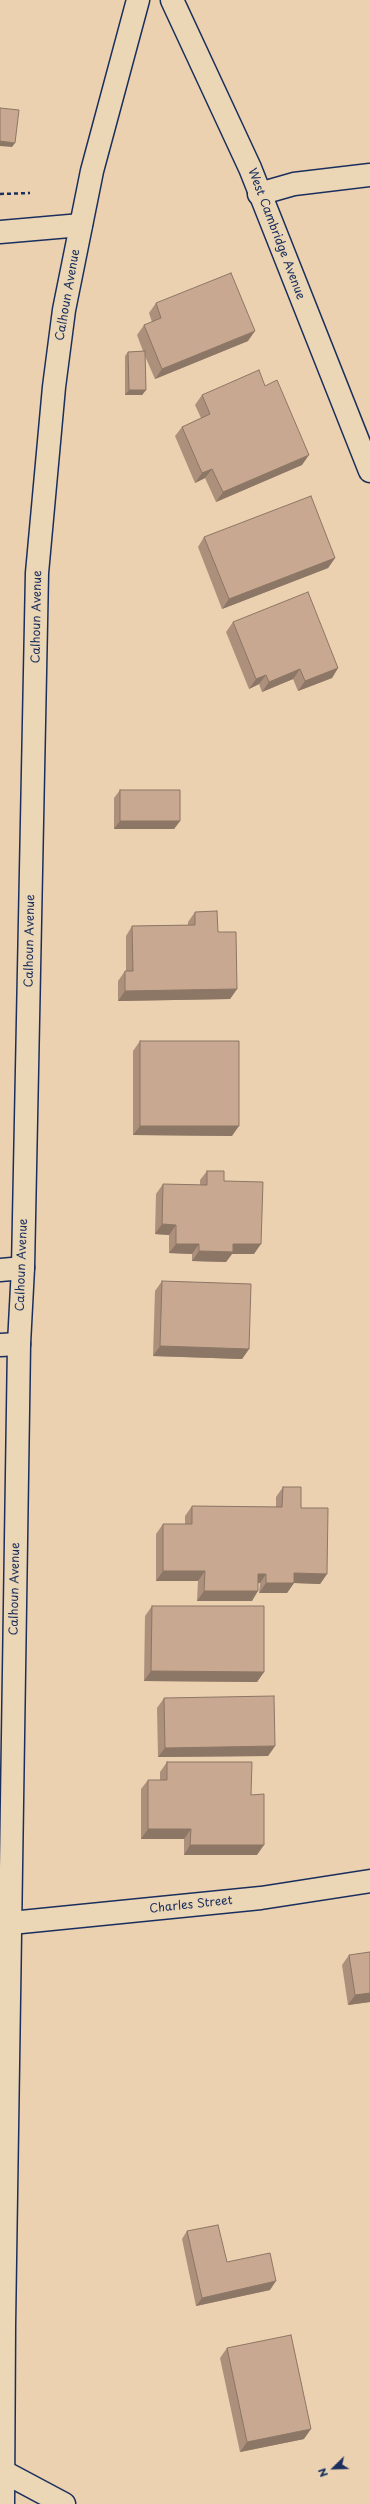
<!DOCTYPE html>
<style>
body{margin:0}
#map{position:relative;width:370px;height:2504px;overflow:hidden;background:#ebd1af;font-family:"Playpen Sans",sans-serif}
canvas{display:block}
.north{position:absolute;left:314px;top:2448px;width:40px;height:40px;-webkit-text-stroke:3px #ebd6b5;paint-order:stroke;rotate:247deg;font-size:11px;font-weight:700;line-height:16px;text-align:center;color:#1b2f5e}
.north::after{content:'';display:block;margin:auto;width:14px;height:18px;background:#1b2f5e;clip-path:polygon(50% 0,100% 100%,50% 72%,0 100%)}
</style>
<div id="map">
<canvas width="370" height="2504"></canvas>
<div class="north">N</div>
</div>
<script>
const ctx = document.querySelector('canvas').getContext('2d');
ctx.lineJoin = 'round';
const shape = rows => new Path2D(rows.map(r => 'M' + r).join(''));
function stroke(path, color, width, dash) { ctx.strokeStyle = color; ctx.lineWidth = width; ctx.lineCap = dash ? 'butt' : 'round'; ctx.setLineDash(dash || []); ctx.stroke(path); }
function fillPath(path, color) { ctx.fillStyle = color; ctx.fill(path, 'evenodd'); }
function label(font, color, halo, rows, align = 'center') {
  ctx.font = font + ' "Playpen Sans",sans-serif'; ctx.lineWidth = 3.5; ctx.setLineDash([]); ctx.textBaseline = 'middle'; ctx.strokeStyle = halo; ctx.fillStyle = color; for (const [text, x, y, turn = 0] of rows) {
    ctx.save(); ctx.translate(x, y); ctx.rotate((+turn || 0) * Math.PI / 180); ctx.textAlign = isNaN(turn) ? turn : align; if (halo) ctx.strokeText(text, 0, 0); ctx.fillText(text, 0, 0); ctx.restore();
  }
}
const minor = shape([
 [259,194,294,184,370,175],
 [0,232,81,225],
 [0,1270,23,1268],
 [0,1345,19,1344],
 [11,1923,261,1898,370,1881]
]);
const tertiary = shape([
 [4,2472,64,2504]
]);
const secondary = shape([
 [172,0,250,168,370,471]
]);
const primary = shape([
 [3,2504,4,2325,19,1344,23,1268,37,573,54,387,64,310,92,171,138,0]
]);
stroke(minor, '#1b2f5e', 25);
stroke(tertiary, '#1b2f5e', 25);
stroke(secondary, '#1b2f5e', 25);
stroke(primary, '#1b2f5e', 25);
stroke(shape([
 [0,194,30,193]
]), '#1b2f5e', 2.5, [4, 3]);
stroke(minor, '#ebd6b5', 22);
stroke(tertiary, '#ebd6b5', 22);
stroke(secondary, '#ebd6b5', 22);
stroke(primary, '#ebd6b5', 22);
fillPath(shape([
 [156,303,248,341,155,379,145,356,146,390,142,395,125,395,125,356,128,352,143,351,137,335,144,325,152,322,149,313],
 [265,386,302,465,216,502,205,478,195,483,175,436,182,427,201,418,195,405,202,395],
 [204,537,335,558,328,568,222,609,198,547],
 [233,622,338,668,332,678,298,691,293,679,262,692,259,684,249,689,226,632],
 [120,790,180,821,174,829,114,829,114,798],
 [195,912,218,932,237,989,230,999,118,1001,118,981,125,971,126,971,126,936,132,926,188,925,188,922],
 [140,1041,232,1136,133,1135,133,1051],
 [207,1171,224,1181,254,1254,232,1254,226,1262,192,1261,192,1254,169,1253,169,1235,155,1234,156,1194,163,1184,200,1185,200,1180],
 [162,1281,249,1349,242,1359,153,1356,155,1291],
 [283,1487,301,1508,327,1574,320,1584,294,1583,287,1593,259,1593,260,1583,258,1583,252,1601,197,1601,198,1581,156,1581,156,1534,163,1524,185,1524,185,1516,192,1506,276,1507,276,1497],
 [152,1606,264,1672,257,1682,144,1681,145,1616],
 [164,1698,275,1746,268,1756,158,1757,157,1708],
 [167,1762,251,1795,257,1855,184,1855,184,1839,141,1839,141,1789,148,1780,160,1780,160,1772],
 [349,1955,370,2002,348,2005,342,1965],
 [187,2231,227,2262,270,2290,196,2306,182,2239],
 [227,2348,304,2439,240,2452,220,2358]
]), '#ac907c');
fillPath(shape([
 [0,141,15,143,12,147,0,146],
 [255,331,248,341,155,379,162,369],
 [129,390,146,390,142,395,125,395],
 [309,455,302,465,216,502,223,492],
 [212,469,205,478,195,483,202,473],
 [335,558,328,568,222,609,229,599],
 [338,668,332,678,298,691,305,681],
 [300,669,293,679,262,692,269,682],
 [266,675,259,684,249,689,256,679],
 [120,821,180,821,174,829,114,829],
 [237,989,230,999,118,1001,125,991],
 [140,1126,239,1126,232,1136,133,1135],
 [162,1224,176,1225,169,1235,155,1234],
 [176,1244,199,1244,192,1254,169,1253],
 [233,1244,261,1244,254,1254,232,1254,226,1262,192,1261,199,1251],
 [160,1346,249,1349,242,1359,153,1356],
 [163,1571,205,1571,198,1581,156,1581],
 [294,1573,327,1574,320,1584,294,1583,287,1593,259,1593,266,1583],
 [258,1574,266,1574,260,1583,252,1584],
 [204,1591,258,1591,252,1601,197,1601],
 [151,1671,264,1672,257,1682,144,1681],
 [275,1746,268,1756,158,1757,165,1748],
 [148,1829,191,1829,184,1839,141,1839],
 [190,1845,264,1845,257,1855,184,1855],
 [370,1993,370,2002,348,2005,355,1995],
 [276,2281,270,2290,196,2306,202,2298],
 [311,2429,304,2439,240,2452,247,2442]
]), '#8c7665');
const building = shape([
 [0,108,19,110,15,143,0,141,0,108],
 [231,273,255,331,162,369,144,325,161,318,156,303,231,273],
 [145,351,146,390,129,390,128,352,145,351],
 [259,370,265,386,277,380,309,455,223,492,212,469,202,473,182,427,210,414,202,395,259,370],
 [311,496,335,558,229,599,204,537,311,496],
 [308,592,338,668,305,681,300,669,269,682,266,675,256,679,233,622,308,592],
 [120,790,180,790,180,821,120,821,120,790],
 [217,911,218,932,236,932,237,989,125,991,125,971,133,971,132,926,195,925,195,912,217,911],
 [140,1041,239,1041,239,1126,140,1126,140,1041],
 [207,1171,224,1171,224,1181,263,1182,261,1244,233,1244,233,1252,199,1251,199,1244,176,1244,176,1225,162,1224,163,1184,207,1185,207,1171],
 [162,1281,251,1284,249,1349,160,1346,162,1281],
 [283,1487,301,1487,301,1508,328,1508,327,1574,294,1573,294,1583,266,1583,266,1574,258,1574,258,1591,204,1591,205,1571,163,1571,163,1524,192,1524,192,1506,282,1507,283,1487],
 [152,1606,264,1606,264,1672,151,1671,152,1606],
 [274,1696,275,1746,165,1748,164,1698,274,1696],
 [167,1762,252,1762,251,1795,264,1794,264,1845,190,1845,191,1829,148,1829,148,1780,167,1780,167,1762],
 [370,1952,370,1993,355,1995,349,1955,370,1952],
 [218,2225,227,2262,270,2253,276,2281,202,2298,187,2231,218,2225],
 [291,2335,311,2429,247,2442,227,2348,291,2335]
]);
fillPath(building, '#c8a890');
stroke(building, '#8c7665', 1);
label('12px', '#1b2f5e', '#ebd6b5', [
 ["West Cambridge Avenue",276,234,69],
 ["Calhoun Avenue",68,295,-80],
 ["Calhoun Avenue",37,617,-89],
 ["Calhoun Avenue",30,941,-89],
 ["Calhoun Avenue",22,1265,-88],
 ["Calhoun Avenue",15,1589,-89],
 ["Charles Street",191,1905,-6]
]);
</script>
